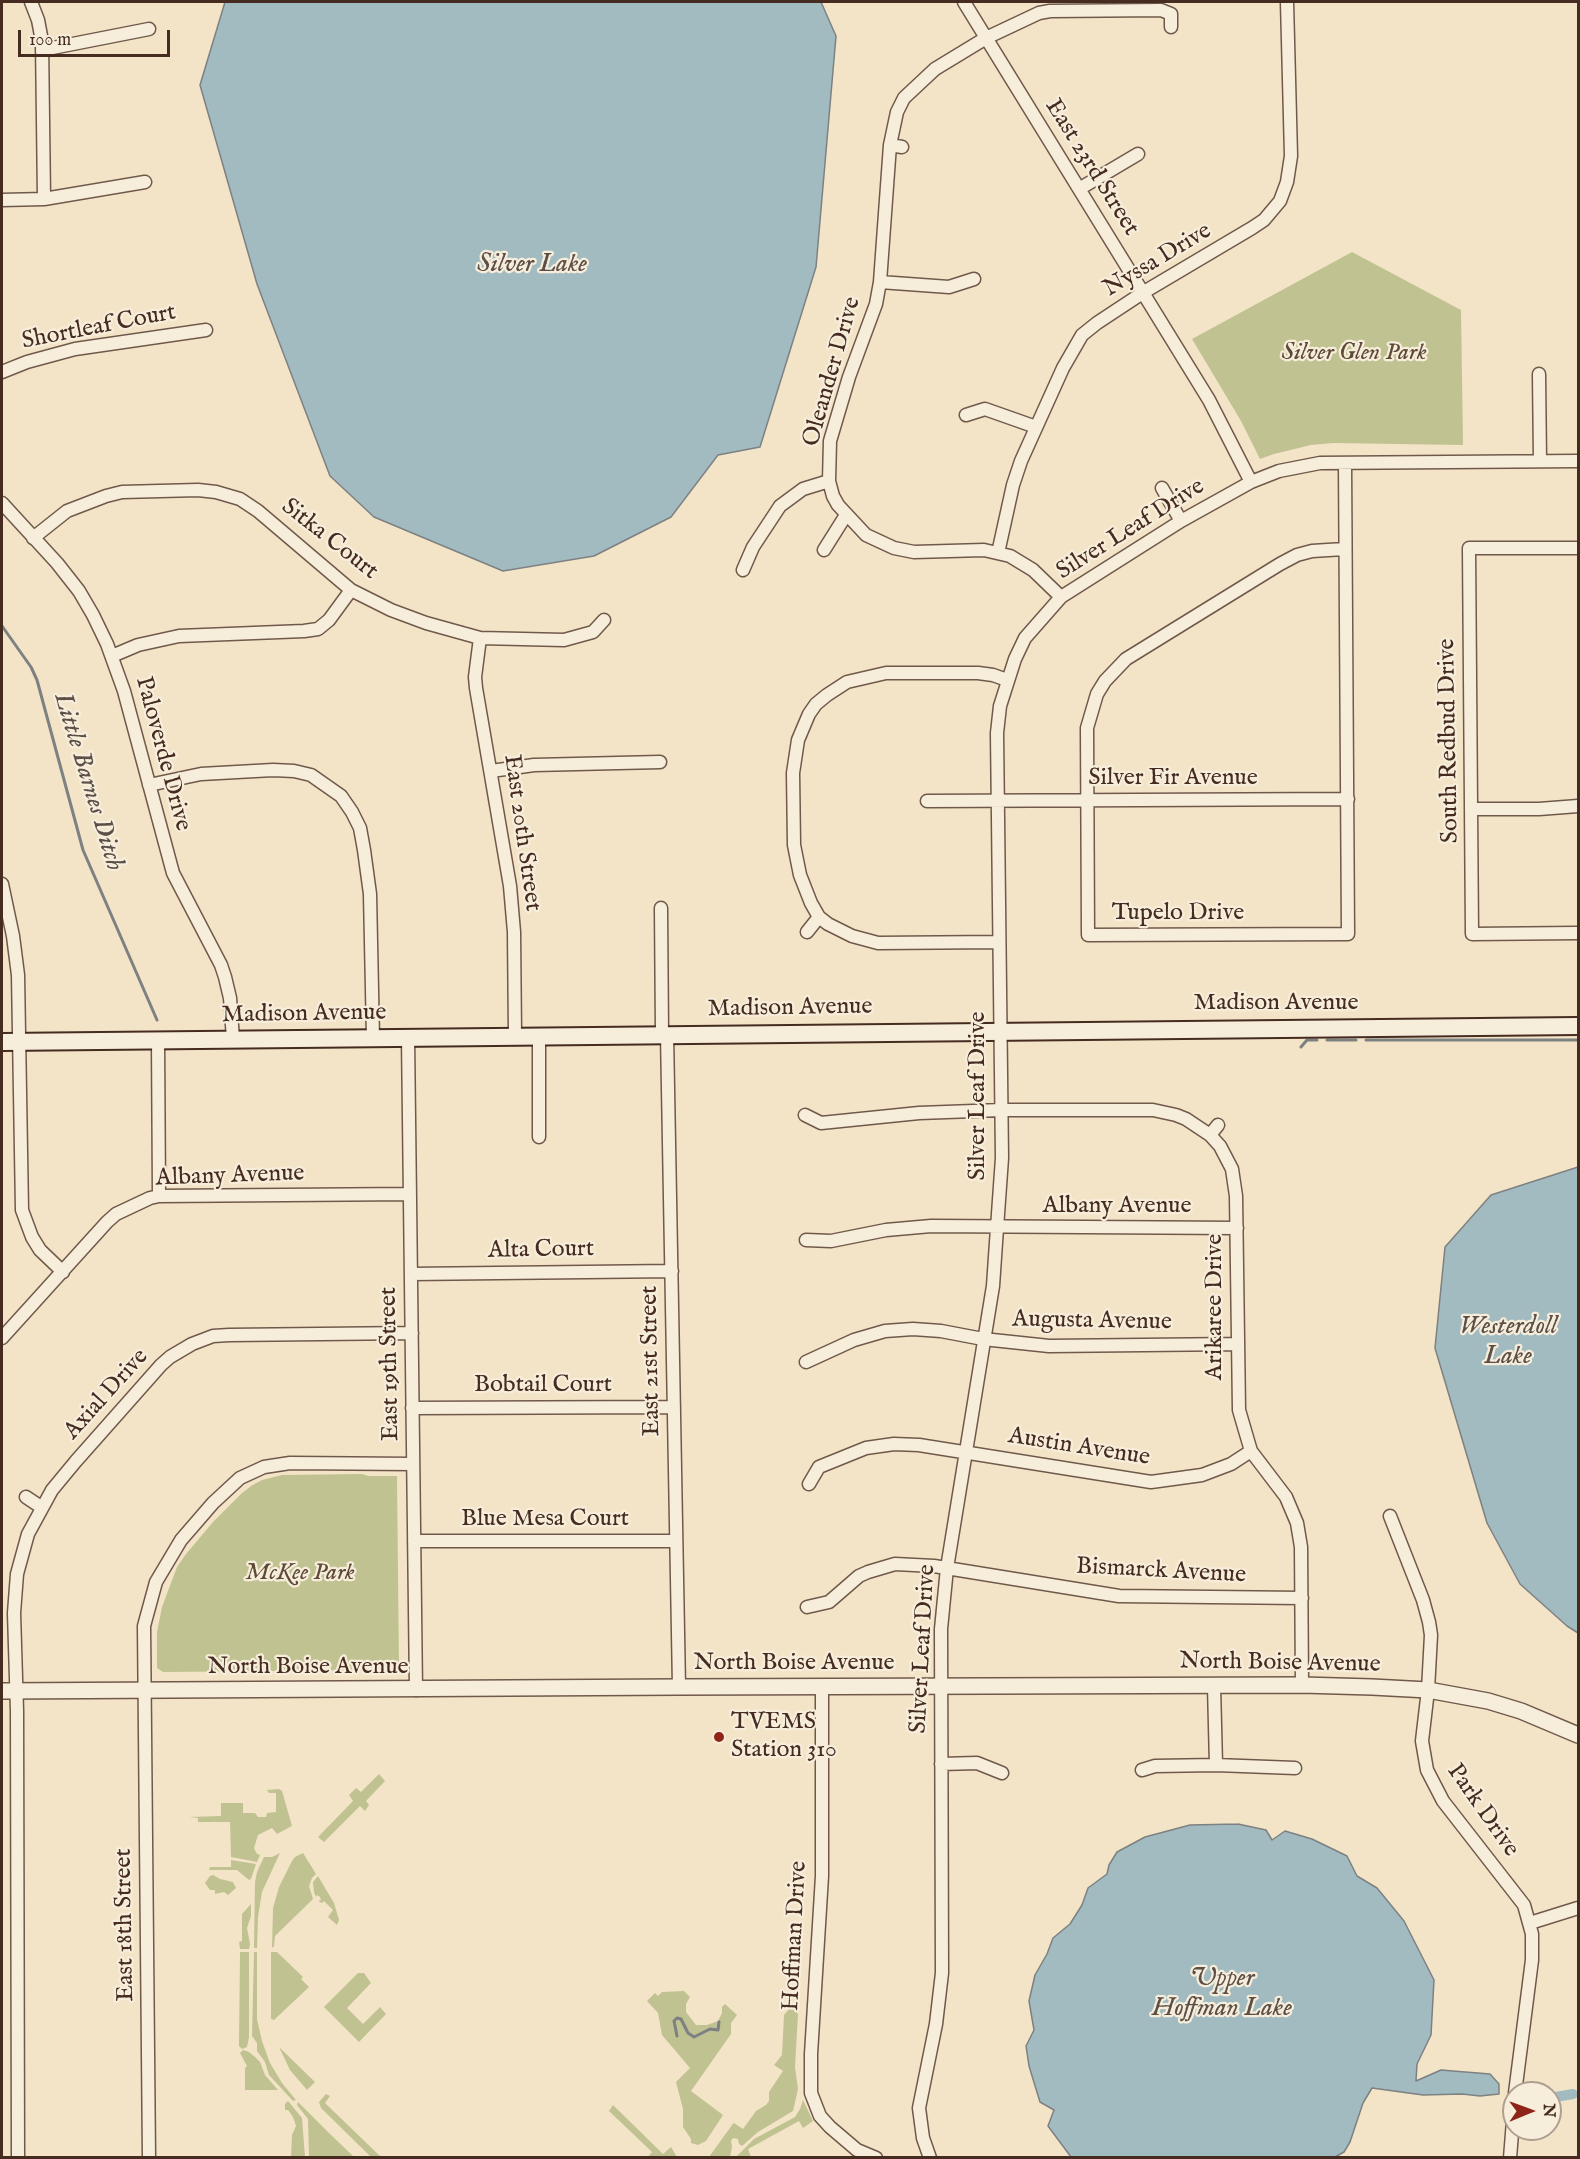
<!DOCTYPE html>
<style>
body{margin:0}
#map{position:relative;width:1580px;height:2159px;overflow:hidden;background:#f3e4c7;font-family:"IM FELL English",serif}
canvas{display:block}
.frame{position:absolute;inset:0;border:3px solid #452b20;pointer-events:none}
.north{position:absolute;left:1502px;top:2081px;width:60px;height:60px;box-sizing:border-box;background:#f7eddb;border:2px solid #b09f90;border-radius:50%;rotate:89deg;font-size:16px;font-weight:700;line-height:24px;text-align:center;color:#452b20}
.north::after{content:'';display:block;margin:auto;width:21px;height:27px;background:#8f2418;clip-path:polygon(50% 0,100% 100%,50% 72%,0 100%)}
.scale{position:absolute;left:18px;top:30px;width:152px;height:27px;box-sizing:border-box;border:3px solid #452b20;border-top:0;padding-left:8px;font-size:18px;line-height:21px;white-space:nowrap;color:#452b20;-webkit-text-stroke:4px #f7eddb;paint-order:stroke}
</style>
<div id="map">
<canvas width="1580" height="2159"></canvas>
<div class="frame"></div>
<div class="north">N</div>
<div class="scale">100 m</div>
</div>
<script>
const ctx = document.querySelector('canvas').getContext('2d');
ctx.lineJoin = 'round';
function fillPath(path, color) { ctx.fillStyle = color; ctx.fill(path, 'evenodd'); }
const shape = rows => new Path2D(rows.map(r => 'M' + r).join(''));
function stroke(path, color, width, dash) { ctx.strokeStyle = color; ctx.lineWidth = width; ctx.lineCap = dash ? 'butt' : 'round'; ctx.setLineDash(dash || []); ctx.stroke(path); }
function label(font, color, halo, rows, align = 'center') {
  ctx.font = font + ' "IM FELL English",serif'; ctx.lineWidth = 4.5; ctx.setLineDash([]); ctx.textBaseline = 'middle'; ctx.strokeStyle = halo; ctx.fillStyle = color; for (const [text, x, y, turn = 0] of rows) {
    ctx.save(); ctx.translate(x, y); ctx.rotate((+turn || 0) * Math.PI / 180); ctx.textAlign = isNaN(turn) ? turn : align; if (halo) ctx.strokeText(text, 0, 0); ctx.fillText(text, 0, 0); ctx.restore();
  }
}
fillPath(shape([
 [1352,252,1461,310,1463,445,1333,443,1311,445,1274,454,1260,459,1241,421,1192,339],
 [362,1474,368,1476,397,1476,399,1670,163,1672,157,1668,157,1632,162,1607,177,1567,186,1554,213,1522,241,1494,251,1486,262,1480,282,1475],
 [379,1774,385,1781,366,1801,369,1805,365,1811,360,1806,324,1842,318,1837,353,1801,349,1795,356,1788,361,1792],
 [279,1789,282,1791,292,1826,277,1834,272,1828,258,1835,254,1848,257,1854,260,1855,257,1862,231,1857,230,1822,198,1822,198,1818,189,1817,221,1816,221,1803,243,1803,243,1813,255,1813,258,1817,266,1817,267,1813,276,1812,276,1793,269,1793,267,1790],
 [280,1853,262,1892,258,1917,257,1948,254,1948,255,1882,257,1872,264,1857,272,1857],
 [303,1853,316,1874,312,1878,309,1886,313,1899,275,1936,274,1946,272,1948,273,1908,279,1887,292,1861,295,1857],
 [231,1860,256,1864,251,1879,249,1880,237,1870,209,1870,210,1867,231,1867],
 [213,1875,220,1879,233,1882,236,1888,228,1895,224,1892,215,1894,215,1890,210,1890,205,1883,210,1876],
 [318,1876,334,1903,339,1920,337,1925,328,1917,333,1910,324,1901,322,1903,318,1901,321,1900,320,1897,317,1895,316,1897,314,1892,313,1882],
 [251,1904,251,1916,247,1928,250,1944,249,1949,240,1949,239,1942,242,1941,242,1914],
 [240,1952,249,1952,249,2037,247,2047,242,2049,239,2046],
 [254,1952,257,1952,257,2019,262,2041,270,2063,282,2083,296,2100,293,2101,269,2075,265,2062,257,2051,257,2043,252,2036],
 [271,1952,277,1952,303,1977,301,1979,309,1987,274,2020,271,2019],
 [358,1973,364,1973,371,1983,347,2008,363,2024,380,2007,386,2014,359,2042,324,2007],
 [684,1991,690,1997,686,2004,686,2012,696,2025,707,2025,718,2021,722,2013,722,2007,725,2004,737,2015,731,2023,731,2034,691,2091,723,2115,706,2141,698,2145,691,2143,691,2139,683,2127,683,2109,676,2082,690,2068,662,2035,658,2013,647,2001,655,1993,658,1996,662,1992],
 [789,2009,796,2010,798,2014,795,2067,798,2089,793,2111,758,2132,742,2146,739,2144,738,2139,733,2138,731,2141,732,2147,730,2157,709,2157,732,2125,734,2123,743,2129,756,2111,766,2105,769,2101,769,2092,783,2071,774,2065,782,2055,784,2015],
 [279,2047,315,2082,307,2090,290,2070],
 [243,2050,249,2052,255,2057,260,2062,265,2075,278,2090,245,2090,245,2068,247,2066,240,2053],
 [326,2094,330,2096,325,2103,381,2157,371,2157,321,2108,319,2102],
 [803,2100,813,2121,803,2128,799,2121,748,2149,751,2157,736,2157,754,2139,795,2117,800,2109],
 [288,2101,302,2118,305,2157,291,2157,292,2135,296,2126,293,2117,288,2110,285,2110,285,2104],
 [298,2102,328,2132,354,2157,309,2157,308,2119,297,2105],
 [613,2105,663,2154,671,2147,677,2157,648,2157,652,2152,609,2111]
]), '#c0c292');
const water = shape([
 [225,2,821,2,836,36,816,267,760,447,718,455,671,517,594,556,503,571,374,517,330,476,257,284,200,85,225,2],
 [1578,1167,1578,1633,1567,1626,1520,1584,1487,1523,1435,1348,1445,1247,1491,1195,1578,1167],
 [1238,1824,1266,1830,1272,1840,1285,1831,1312,1839,1347,1856,1357,1876,1377,1888,1404,1921,1434,1980,1431,2035,1417,2064,1416,2081,1441,2070,1490,2074,1499,2084,1499,2094,1480,2096,1462,2094,1423,2095,1372,2088,1363,2103,1350,2142,1344,2152,1335,2157,1071,2157,1048,2126,1054,2110,1040,2102,1029,2066,1026,2046,1034,2030,1029,2001,1035,1975,1047,1954,1053,1938,1070,1924,1082,1905,1088,1888,1107,1874,1109,1865,1117,1852,1145,1837,1190,1825,1238,1824]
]);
fillPath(water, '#a2bbc1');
stroke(water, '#7d8181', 1.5);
stroke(shape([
 [2,626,31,667,37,680,83,850,157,1020],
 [1327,1040,1356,1040],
 [1366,1040,1578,1040],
 [1301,1047,1307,1040,1317,1040],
 [677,2036,674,2021,677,2018,681,2019,688,2033,694,2037,710,2029,718,2030,719,2022]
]), '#7d8181', 3);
stroke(shape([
 [1550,2098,1573,2094]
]), '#a2bbc1', 10);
const minor = shape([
 [31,2,38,20,42,41,44,199],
 [964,2,1209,400,1251,482],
 [42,50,149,29],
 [890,145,902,147],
 [1079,189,1138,154],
 [2,200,44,199,145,182],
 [880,282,949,287,974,279],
 [2,372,27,362,75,349,206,330],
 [1539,374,1540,461],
 [966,415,985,409,1036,427],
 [1162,488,1181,521],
 [2,503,57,563,79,591,93,615,107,644,124,691,173,873,221,965,225,977,230,998,233,1039],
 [33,538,67,511,106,496,122,492,198,490,216,492,240,499,258,511,351,590,391,610,426,623,480,638,564,640,593,632,604,620],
 [1578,548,1469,548,1472,934,1578,933],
 [1344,549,1312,551,1297,555,1280,564,1126,659,1105,681,1097,694,1087,728,1088,935,1348,934,1345,463],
 [824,550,846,515],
 [998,553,1013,485,1021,461,1063,368,1082,335,1097,323,1144,292,1252,228,1264,220,1280,201,1287,182,1291,156,1287,2],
 [743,570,753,547,780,506,803,489,829,481],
 [1061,597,1033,570,1010,556,984,550,914,552,894,548,866,535,838,505,833,496,829,481,830,441,849,377,876,304,880,282,890,145,897,112,904,98,935,69,986,38,1039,13,1050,11,1161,10,1171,14,1171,27],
 [480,638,475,677,476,688,510,886,514,932,515,1036],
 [112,656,138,645,179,636,304,631,318,629,329,620,351,590],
 [491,771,534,765,660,762],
 [149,785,201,774,273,770,294,771,311,775,341,796,352,812,360,828,364,850,370,894,373,1038],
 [927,801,1348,799],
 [1472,809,1539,809,1578,806],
 [2,884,13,936,18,975,22,1210,32,1237,40,1250,63,1272],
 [661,908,662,1034],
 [807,932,819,917],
 [998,942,878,943,852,936,828,924,819,917,811,903,800,875,794,845,793,773,798,740,809,714,816,704,827,695,847,682,886,673,978,673,993,675,1007,680],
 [667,1034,679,1687],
 [539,1036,539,1137],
 [408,1037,416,1690],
 [158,1040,159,1196],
 [805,1115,821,1123,919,1113,1001,1110,1153,1110,1176,1115,1186,1119,1210,1135,1220,1146,1232,1169,1236,1196,1239,1410,1251,1451,1286,1497,1297,1523,1301,1547,1302,1685],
 [1210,1135,1218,1125],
 [806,1240,831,1241,886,1230,931,1226,1237,1228],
 [411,1274,672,1271],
 [2,1338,107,1222,116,1214,150,1198,159,1196,410,1194],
 [806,1362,854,1340,885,1331,913,1329,941,1331,983,1339,1049,1346,1237,1344],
 [412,1408,674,1407],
 [809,1484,819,1467,866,1448,894,1444,919,1445,1151,1482,1202,1475,1231,1464,1251,1451],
 [26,1497,41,1507],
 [1390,1516,1423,1600,1429,1622,1431,1635,1428,1690,1422,1741,1427,1770,1443,1801,1524,1905,1532,1934,1532,1960,1515,2093],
 [414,1541,676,1541],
 [807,1607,829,1602,859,1576,868,1572,895,1564,934,1566,1119,1596,1302,1598],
 [822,1686,822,1876,811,2054,811,2093,820,2116,830,2127,857,2150,876,2158],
 [1214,1686,1216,1765],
 [941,1764,977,1763,1002,1773],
 [1142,1770,1155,1766,1216,1765,1295,1768],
 [1530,1923,1578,1908],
 [18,2158,17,1711,14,1613,17,1574,28,1534,52,1490,76,1461,161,1365,170,1357,192,1344,213,1336,229,1335,412,1333],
 [149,2158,144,1626,156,1582,181,1540,213,1503,240,1478,264,1467,290,1463,413,1464],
 [930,2158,923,2138,919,2108,936,2024,942,1973,941,1629,947,1568,993,1286,997,1228,1002,1158,997,733,1000,706,1015,659,1025,638,1061,597,1181,521,1251,482,1279,471,1320,463,1578,461],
 [1510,2158,1514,2108]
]);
const tertiary = shape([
 [2,1691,679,1687,1302,1685,1372,1687,1428,1690,1488,1701,1521,1711,1578,1735]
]);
const secondary = shape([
 [2,1042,1578,1026]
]);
stroke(minor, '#70594a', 15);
stroke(tertiary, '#70594a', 18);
stroke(secondary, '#452b20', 20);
stroke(minor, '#f7eddb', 12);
stroke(tertiary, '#f7eddb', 15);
stroke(secondary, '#f7eddb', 16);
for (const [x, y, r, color] of [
 [719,1737,6,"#8f2418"]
]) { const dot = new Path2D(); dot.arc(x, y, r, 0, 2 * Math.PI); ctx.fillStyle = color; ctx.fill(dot); stroke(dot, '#f7eddb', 2); }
label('24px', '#452b20', '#f7eddb', [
 ["East 23rd Street",1091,168,58],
 ["Nyssa Drive",1158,261,-31],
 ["Shortleaf Court",99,328,-11],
 ["Oleander Drive",833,372,-74],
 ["Silver Leaf Drive",1131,530,-32],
 ["Sitka Court",329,540,38],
 ["South Redbud Drive",1450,741,-91],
 ["Paloverde Drive",162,754,75],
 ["Silver Fir Avenue",1173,779],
 ["East 20th Street",521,833,82],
 ["Tupelo Drive",1178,914],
 ["Madison Avenue",1276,1004],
 ["Madison Avenue",790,1009,-1],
 ["Madison Avenue",304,1015,-1],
 ["Silver Leaf Drive",979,1096,-90],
 ["Albany Avenue",230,1177,-2],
 ["Albany Avenue",1117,1207],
 ["Alta Court",541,1251,-1],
 ["Arikaree Drive",1216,1307,-90],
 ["Augusta Avenue",1092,1322,1],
 ["East 21st Street",652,1361,-91],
 ["East 19th Street",391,1364,-91],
 ["Bobtail Court",543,1386],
 ["Axial Drive",107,1395,-48],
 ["Austin Avenue",1079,1448,9],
 ["Blue Mesa Court",545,1520],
 ["Bismarck Avenue",1161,1572,3],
 ["Silver Leaf Drive",924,1649,-87],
 ["North Boise Avenue",794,1664],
 ["North Boise Avenue",1280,1664,1],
 ["North Boise Avenue",308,1668],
 ["Park Drive",1482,1811,55],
 ["East 18th Street",126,1925,-91],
 ["Hoffman Drive",796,1936,-87]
]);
label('italic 24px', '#5e4937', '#f7eddb', [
 ["Silver Glen Park",1354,354],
 ["McKee Park",300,1574]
]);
label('24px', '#452b20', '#f7eddb', [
 ["TVEMS",731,1723],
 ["Station 310",731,1751]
], 'left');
label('italic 26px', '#5c4f48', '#f7eddb', [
 ["Silver Lake",532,266],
 ["Little Barnes Ditch",87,782,73],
 ["Westerdoll",1508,1328],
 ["Lake",1508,1358],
 ["Upper",1222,1980],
 ["Hoffman Lake",1222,2010]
]);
</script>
